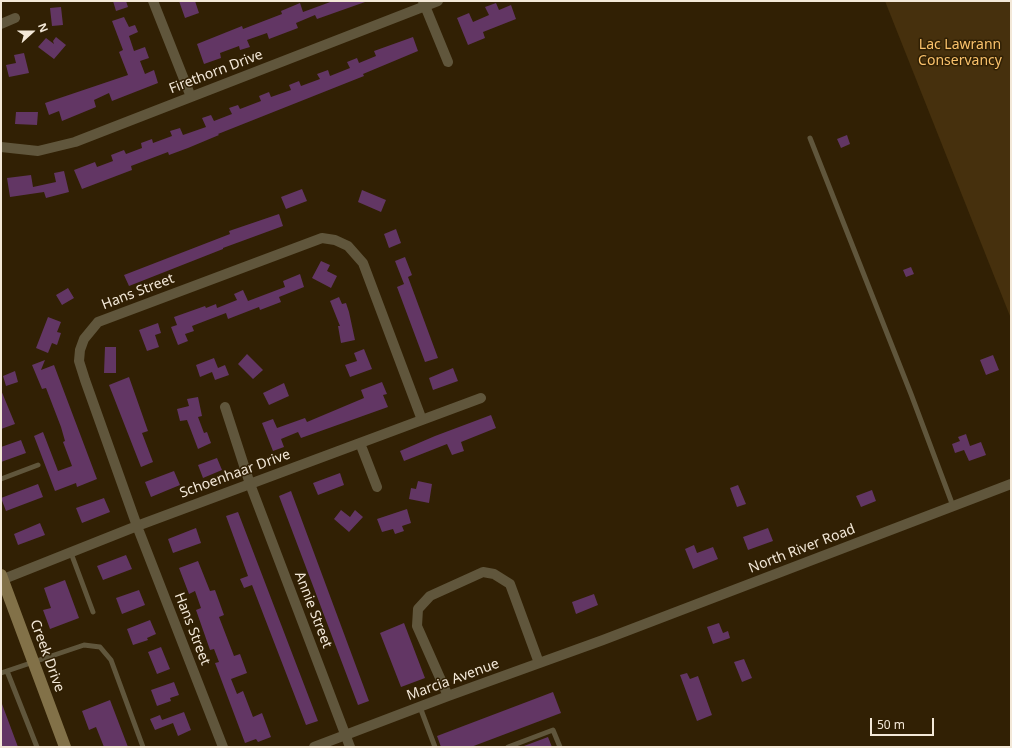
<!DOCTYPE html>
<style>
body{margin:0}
#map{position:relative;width:1012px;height:748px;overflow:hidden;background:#312004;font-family:"Noto Sans",sans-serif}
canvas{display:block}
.frame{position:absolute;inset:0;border:2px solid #f3e8d8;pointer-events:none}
.north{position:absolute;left:12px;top:12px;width:40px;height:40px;-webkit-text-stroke:3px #312004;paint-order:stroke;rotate:69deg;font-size:11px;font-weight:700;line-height:16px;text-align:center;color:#f3e8d8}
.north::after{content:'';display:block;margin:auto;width:14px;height:18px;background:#f3e8d8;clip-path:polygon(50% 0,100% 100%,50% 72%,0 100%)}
.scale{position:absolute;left:870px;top:718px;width:64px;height:18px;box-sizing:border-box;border:2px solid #f3e8d8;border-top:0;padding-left:5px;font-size:12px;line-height:14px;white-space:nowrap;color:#f3e8d8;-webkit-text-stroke:3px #312004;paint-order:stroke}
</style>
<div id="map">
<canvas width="1012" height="748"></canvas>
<div class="frame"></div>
<div class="north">N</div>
<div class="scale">50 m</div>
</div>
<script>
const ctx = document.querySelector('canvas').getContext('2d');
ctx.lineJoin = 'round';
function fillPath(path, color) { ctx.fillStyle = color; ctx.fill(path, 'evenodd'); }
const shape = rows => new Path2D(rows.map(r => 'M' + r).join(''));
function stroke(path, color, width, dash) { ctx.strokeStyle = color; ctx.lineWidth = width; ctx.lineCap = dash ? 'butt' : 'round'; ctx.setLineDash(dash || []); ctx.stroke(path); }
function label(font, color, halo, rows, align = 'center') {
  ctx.font = font + ' "Noto Sans",sans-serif'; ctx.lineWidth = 3; ctx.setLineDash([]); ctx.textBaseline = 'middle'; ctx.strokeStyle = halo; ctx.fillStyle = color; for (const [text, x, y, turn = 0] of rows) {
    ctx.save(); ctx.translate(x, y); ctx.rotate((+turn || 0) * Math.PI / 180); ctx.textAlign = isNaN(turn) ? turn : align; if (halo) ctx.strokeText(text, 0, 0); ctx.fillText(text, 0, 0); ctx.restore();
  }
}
fillPath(shape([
 [885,1,1011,1,1011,315,1010,316]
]), '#46300d');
fillPath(shape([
 [113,1,126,1,128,7,116,11],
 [179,1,195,1,199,13,185,18],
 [333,1,365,2,317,19,315,15,296,23,298,28,269,39,267,33,247,40,250,47,240,50,239,46,220,53,221,58,204,64,197,44,242,26,243,29,282,14,281,11,300,3,303,12],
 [496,3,499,10,511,5,516,19,483,32,485,38,468,45,457,18,469,13,473,22,489,15,485,7],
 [61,7,63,25,52,26,50,8],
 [124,17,129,27,135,25,138,32,129,36,134,51,145,47,149,58,140,61,145,74,154,70,158,83,112,101,109,93,94,100,96,107,62,121,59,111,49,115,45,103,128,75,119,52,123,50,112,21],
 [56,37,66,45,54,59,38,47,46,38,54,44,53,41],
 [413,37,418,51,363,74,364,76,218,134,219,135,188,148,169,155,168,152,131,166,132,170,82,189,74,170,95,162,97,167,113,161,111,155,124,150,126,154,142,148,141,143,152,139,153,143,172,136,170,131,180,128,183,135,206,127,202,118,211,115,214,121,232,114,229,108,238,105,240,109,261,101,259,96,269,92,271,97,291,90,289,85,299,81,301,86,320,79,317,74,328,70,330,76,350,68,347,62,357,58,359,63,376,56,374,51],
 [24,53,29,73,9,77,6,65,16,63,14,55],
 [16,112,38,112,37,125,15,124],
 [847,135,850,144,841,148,837,139],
 [64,171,69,192,46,198,44,192,10,197,7,178,31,175,33,187,56,182,54,173],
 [302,189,307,201,286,209,281,197],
 [362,190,386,200,381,212,358,202],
 [279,214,283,226,223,248,223,249,129,286,124,275,230,234,229,231],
 [396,229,401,243,389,248,384,234],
 [405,257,412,275,408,277,438,358,425,362,397,287,404,284,395,261],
 [321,261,330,265,327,271,337,276,331,288,312,278],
 [911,267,914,274,906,277,903,270],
 [300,274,304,287,279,297,281,302,260,310,259,307,228,319,226,313,192,326,194,331,185,334,188,341,178,345,171,327,177,325,174,317,205,306,206,308,216,304,217,308,237,300,234,294,243,290,248,301,285,287,283,281],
 [68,288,74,298,62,305,56,295],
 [339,297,342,304,346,303,349,312,355,340,341,343,338,326,340,326,330,301],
 [48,317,61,322,57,332,61,333,57,345,52,343,48,353,36,348],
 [158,323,161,333,155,335,159,347,147,351,139,330],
 [105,347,116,347,116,373,104,373],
 [364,349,372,369,350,377,345,365,357,361,354,353],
 [247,354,263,370,253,379,238,364],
 [993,355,999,370,986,375,980,360],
 [214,358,218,368,225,365,229,375,215,380,212,372,200,377,196,365],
 [45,360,41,370,54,365,97,479,77,487,76,483,55,491,34,436,43,432,58,471,72,466,63,442,65,441,61,427,46,388,42,389,32,365],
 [453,368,458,381,433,390,429,378],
 [15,371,18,382,6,386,3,376],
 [129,377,148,431,142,433,153,462,141,467,109,385],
 [382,382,387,394,383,395,388,407,301,438,298,432,281,439,284,447,273,451,262,423,273,419,277,428,305,418,307,422,364,398,361,390],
 [284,383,289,396,269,405,263,393],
 [1,390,15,424,1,429],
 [198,397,202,416,198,417,204,433,207,432,211,443,198,449,187,420,180,421,177,409,189,406,187,399],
 [491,415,496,428,461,442,464,451,452,455,447,444,404,461,400,451,435,436],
 [966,434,970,446,981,442,986,455,969,461,964,450,955,453,952,444,960,441,958,437],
 [21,440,26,453,1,462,1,447],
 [217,458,222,470,203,478,198,465],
 [174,471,180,485,151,497,145,482],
 [340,473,344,485,318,495,313,483],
 [418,481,432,484,429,503,409,499,411,488,416,489],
 [38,484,43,497,6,511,1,498],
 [738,485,746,504,737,507,730,488],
 [872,490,876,501,861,507,856,496],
 [291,491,369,701,358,705,279,496],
 [104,498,110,512,82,523,76,508],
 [407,509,411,523,402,526,404,531,395,534,393,529,382,532,377,519],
 [341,510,350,517,355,510,363,517,349,532,334,519],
 [238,512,318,721,306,725,252,585,244,588,240,579,248,576,226,516],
 [40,523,45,535,18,545,14,534],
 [196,528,201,543,173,553,168,539],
 [768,528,773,541,748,550,743,537],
 [694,545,697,553,713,547,718,559,693,569,685,549],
 [126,555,132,569,103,580,97,566],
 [198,561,210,591,215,590,224,615,219,617,234,656,240,654,247,673,231,679,237,694,243,691,253,717,262,713,271,737,258,742,256,739,245,743,215,663,219,662,214,649,210,650,196,610,201,608,195,591,189,594,179,568],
 [65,580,79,618,50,629,43,610,51,608,44,588],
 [139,590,145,605,122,614,116,598],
 [594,594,598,605,576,614,572,602],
 [150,620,156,634,147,638,148,640,133,645,127,629],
 [404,623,425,678,401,687,380,633],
 [719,623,723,633,728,631,730,638,713,644,707,627],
 [161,647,170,669,157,674,148,652],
 [744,659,752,678,742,682,734,662],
 [687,673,690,679,698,676,712,715,697,721,680,675],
 [174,682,179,695,170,698,171,701,157,706,151,690],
 [553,692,561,713,471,747,441,747,437,736],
 [110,700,128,747,104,747,96,727,89,730,82,711],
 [1,704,2,704,18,747,1,747],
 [184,712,191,730,178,736,173,723,155,730,150,719,160,715,162,720],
 [548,737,552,747,524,747,524,746]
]), '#623664');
stroke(shape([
 [810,138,911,394,953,506],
 [1,479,38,465],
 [71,553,93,612],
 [7,671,37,747],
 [1,673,84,645,100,647,111,660,143,747],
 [420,707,435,747],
 [508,747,553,730,560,747]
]), '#60563c', 5);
stroke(shape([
 [153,1,191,97],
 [423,1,448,62],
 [1,24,15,18],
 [1,147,38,151,75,142,438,1],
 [225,407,250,484,350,747],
 [360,443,377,487],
 [1,580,137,526,481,398],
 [448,696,417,626,418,609,430,596,483,572,494,574,510,584,539,663],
 [223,747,137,526,85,380,79,361,80,350,84,339,98,322,322,238,335,240,348,246,363,263,422,420],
 [314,747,448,696,603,640,1011,484]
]), '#60563c', 10);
stroke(shape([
 [1,575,65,747]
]), '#827148', 12);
label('14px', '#f9c16b', '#312004', [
 ["Lac Lawrann",960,45],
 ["Conservancy",960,61]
]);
label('14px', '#f3e8d8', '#312004', [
 ["Firethorn Drive",216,72,-21],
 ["Hans Street",138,292,-21],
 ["Schoenhaar Drive",235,474,-20],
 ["North River Road",802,549,-21],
 ["Annie Street",313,610,69],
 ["Hans Street",192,629,69],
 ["Creek Drive",47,656,70],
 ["Marcia Avenue",453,680,-20]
]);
</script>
